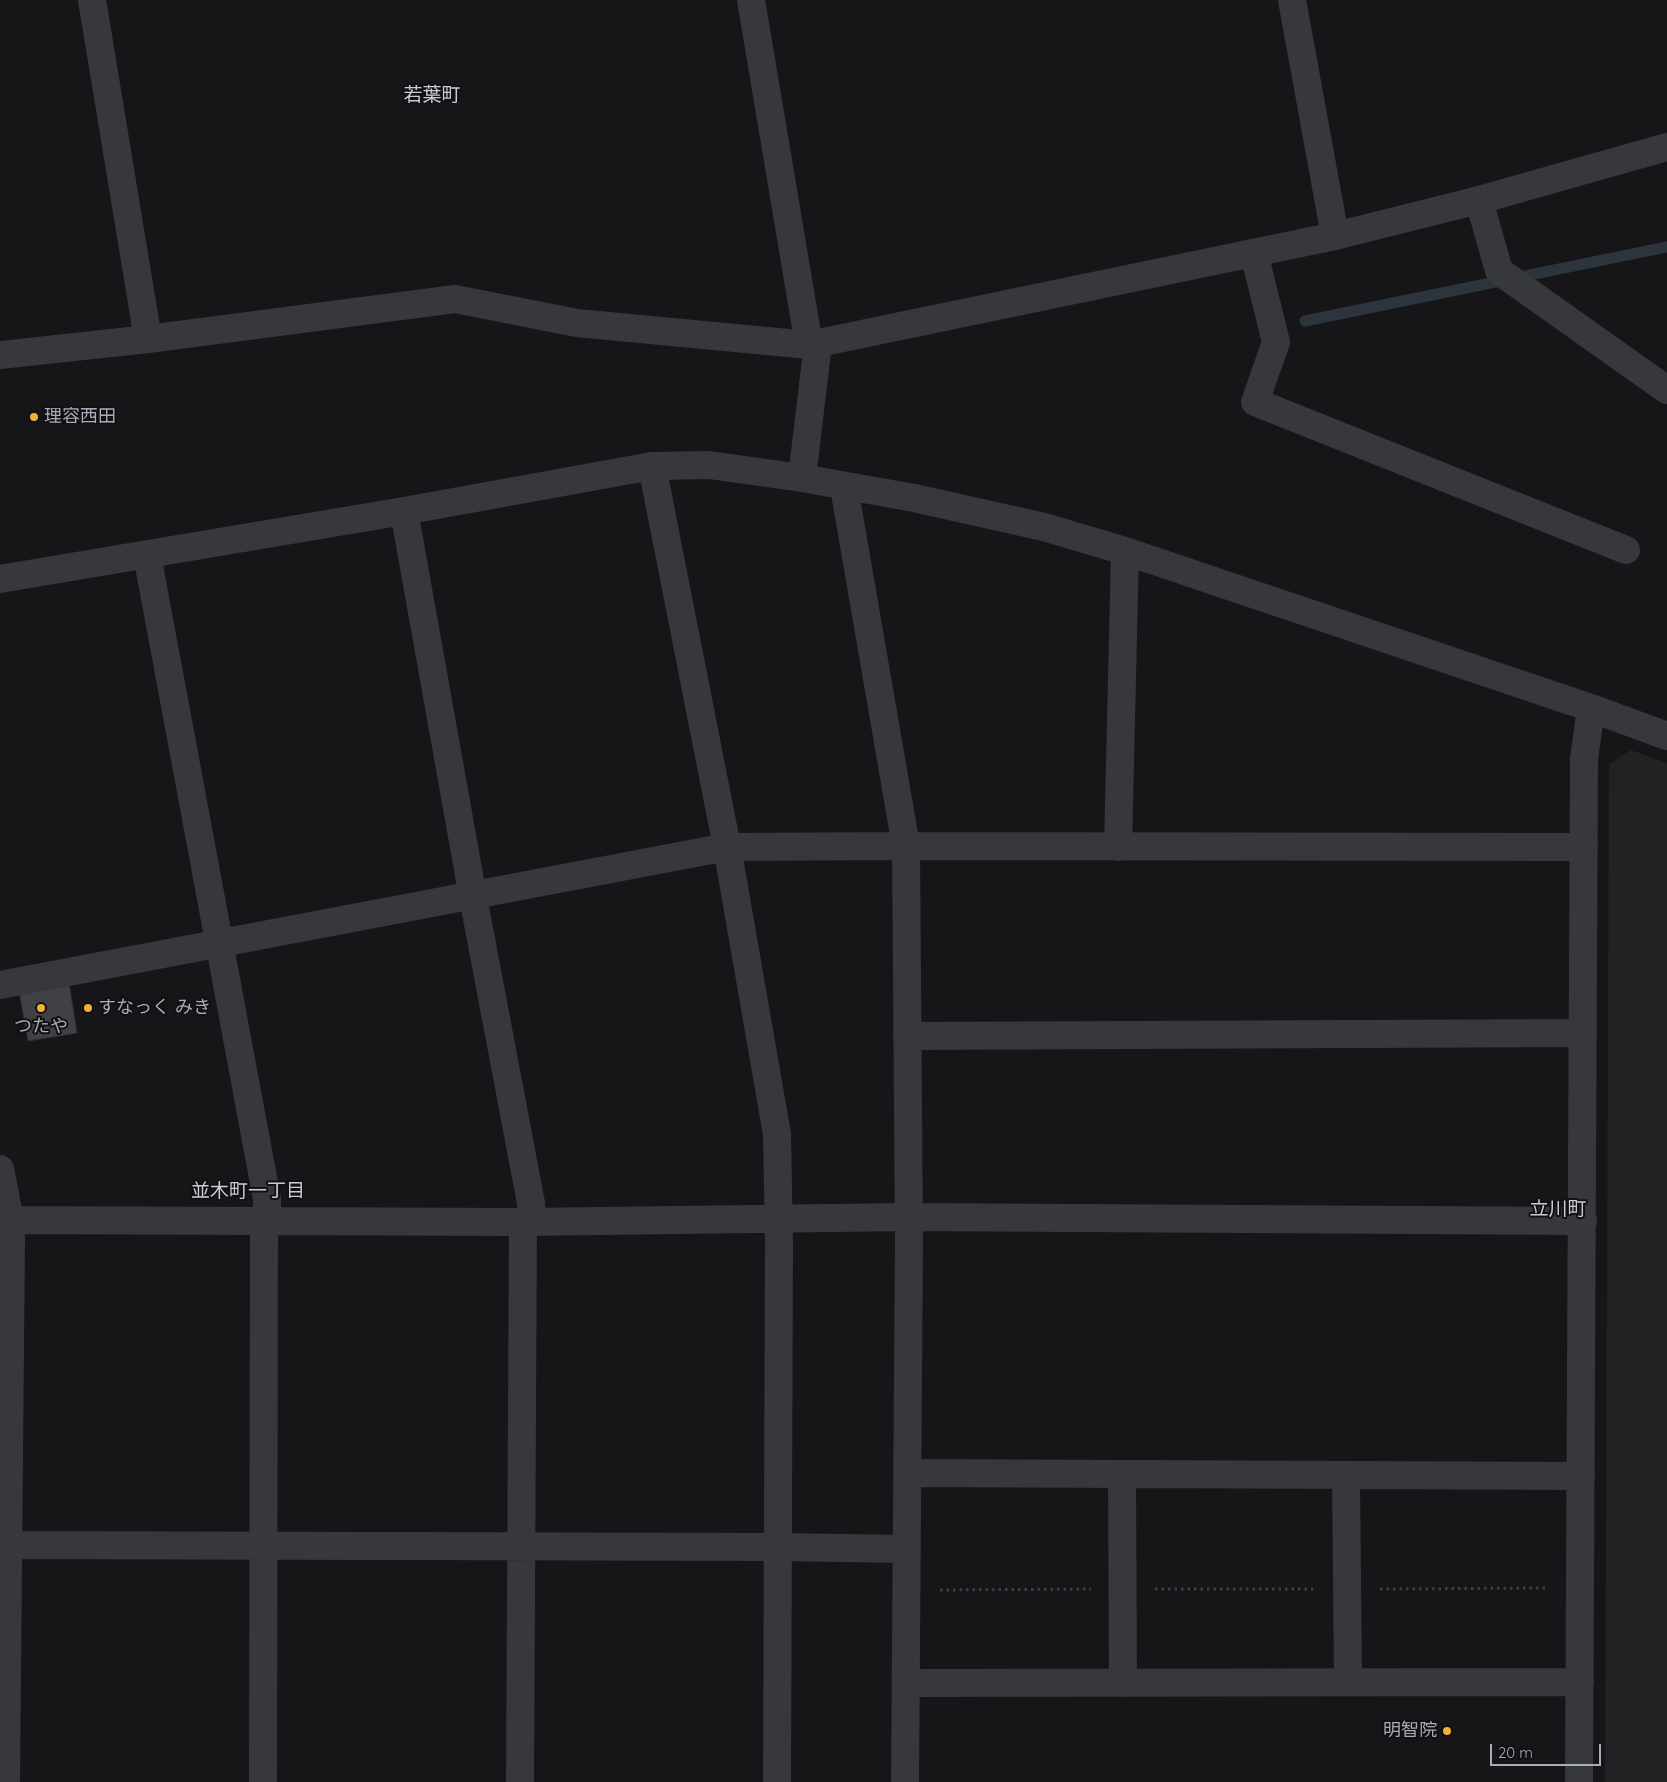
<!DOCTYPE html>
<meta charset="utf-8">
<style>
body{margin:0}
#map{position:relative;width:1667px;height:1782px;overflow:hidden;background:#161618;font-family:Quicksand,sans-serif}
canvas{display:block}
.scale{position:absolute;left:1490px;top:1744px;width:111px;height:22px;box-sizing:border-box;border:2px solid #a8adb8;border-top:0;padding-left:6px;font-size:15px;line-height:18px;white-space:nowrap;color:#a8adb8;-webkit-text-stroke:4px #111113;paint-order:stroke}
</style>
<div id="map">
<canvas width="1667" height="1782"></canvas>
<div class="scale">20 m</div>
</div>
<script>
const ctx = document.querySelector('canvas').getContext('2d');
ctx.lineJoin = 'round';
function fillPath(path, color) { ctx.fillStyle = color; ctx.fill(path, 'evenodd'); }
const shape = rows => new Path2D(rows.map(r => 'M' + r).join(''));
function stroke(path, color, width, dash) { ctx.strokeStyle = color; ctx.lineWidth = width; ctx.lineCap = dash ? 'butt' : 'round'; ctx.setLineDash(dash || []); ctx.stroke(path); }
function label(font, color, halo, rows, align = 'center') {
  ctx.font = font + ' Quicksand,"Noto Sans JP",sans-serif'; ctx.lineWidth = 4; ctx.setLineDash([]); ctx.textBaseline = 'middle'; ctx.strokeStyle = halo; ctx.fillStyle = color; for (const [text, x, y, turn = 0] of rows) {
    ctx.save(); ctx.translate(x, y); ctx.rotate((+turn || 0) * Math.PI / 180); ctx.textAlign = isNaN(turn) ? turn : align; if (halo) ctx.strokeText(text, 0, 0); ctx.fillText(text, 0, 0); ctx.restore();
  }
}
fillPath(shape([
 [1631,750,1667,763,1667,1782,1605,1782,1609,764]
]), '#222225');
stroke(shape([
 [1305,321,1667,247]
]), '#2c353c', 11);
const building = shape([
 [69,983,77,1033,28,1041,19,991,69,983]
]);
fillPath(building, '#404145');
stroke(building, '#303034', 1);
stroke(shape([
 [1155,1589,1313,1589],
 [1380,1589,1546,1588],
 [940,1590,1091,1589]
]), '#3d3f44', 3, [2.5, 4]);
stroke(shape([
 [92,0,148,339],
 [751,0,809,345],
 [1292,0,1335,236],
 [1479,200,1499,271,1667,390],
 [1254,253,1276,342,1255,402,1626,550],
 [0,355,148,339,455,299,577,323,809,345,1335,236,1479,200,1667,147],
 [652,466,727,847,777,1134,779,1242,777,1782],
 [802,478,818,343],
 [844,487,906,846,909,1240,905,1782],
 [404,511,473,897,531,1203,532,1222],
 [147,555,267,1199,267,1221],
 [0,579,404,511,652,466,709,465,802,478,914,498,1044,527,1125,551,1591,708,1667,736],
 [1118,847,1125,551],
 [0,985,727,847,906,846,1584,847],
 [907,1036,1583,1033],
 [0,1169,10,1220,11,1239,6,1782],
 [0,1220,523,1222,908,1217,1583,1221],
 [908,1473,1581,1476],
 [1122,1474,1123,1683],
 [1346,1475,1348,1682],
 [0,1545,777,1547,907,1549],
 [906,1683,1580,1682],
 [263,1782,264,1222],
 [520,1782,523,1222],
 [1579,1782,1584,759,1591,708]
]), '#37383d', 28);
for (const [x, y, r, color] of [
 [34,417,5,"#f2b134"],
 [41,1008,5,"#f2b134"],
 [88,1008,5,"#f2b134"],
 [1447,1731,5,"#f2b134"]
]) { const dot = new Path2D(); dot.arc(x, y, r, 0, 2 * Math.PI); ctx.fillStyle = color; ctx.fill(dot); stroke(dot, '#111113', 2); }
label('18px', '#a8adb8', '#111113', [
 ["理容西田",44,417],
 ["すなっく みき",98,1008],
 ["つたや",41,1027,"center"],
 ["明智院",1437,1731,"right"]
], 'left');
label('19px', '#c9ccd4', '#111113', [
 ["若葉町",432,95],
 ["並木町一丁目",248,1191],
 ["立川町",1558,1209]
]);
</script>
